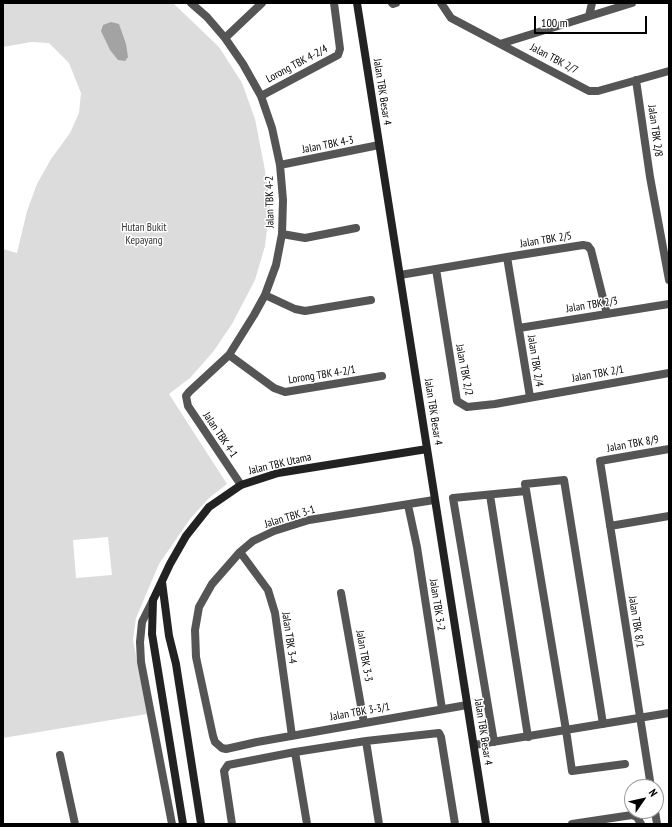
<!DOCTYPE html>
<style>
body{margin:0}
#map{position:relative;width:672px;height:827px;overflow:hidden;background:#fff;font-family:"PT Sans Narrow",sans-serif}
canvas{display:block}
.frame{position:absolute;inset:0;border:4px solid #000;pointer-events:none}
.north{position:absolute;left:624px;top:779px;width:40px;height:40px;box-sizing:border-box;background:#fff;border:1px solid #999;border-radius:50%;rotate:56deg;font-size:11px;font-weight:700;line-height:16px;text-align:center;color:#000}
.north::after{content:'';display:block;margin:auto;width:14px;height:18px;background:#000;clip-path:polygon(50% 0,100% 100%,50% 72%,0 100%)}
.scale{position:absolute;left:534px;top:16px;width:113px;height:18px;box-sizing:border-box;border:2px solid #000;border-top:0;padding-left:5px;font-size:12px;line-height:14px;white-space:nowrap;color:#000;-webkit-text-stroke:3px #fff;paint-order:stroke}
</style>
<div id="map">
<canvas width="672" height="827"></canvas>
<div class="frame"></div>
<div class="north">N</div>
<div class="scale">100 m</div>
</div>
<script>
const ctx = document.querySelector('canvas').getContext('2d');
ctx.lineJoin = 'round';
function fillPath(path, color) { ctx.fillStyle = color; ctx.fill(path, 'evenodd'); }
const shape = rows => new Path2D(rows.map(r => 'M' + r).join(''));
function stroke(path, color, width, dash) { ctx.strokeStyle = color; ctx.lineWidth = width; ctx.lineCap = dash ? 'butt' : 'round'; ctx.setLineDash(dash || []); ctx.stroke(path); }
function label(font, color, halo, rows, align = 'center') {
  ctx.font = font + ' "PT Sans Narrow",sans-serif'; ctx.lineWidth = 3; ctx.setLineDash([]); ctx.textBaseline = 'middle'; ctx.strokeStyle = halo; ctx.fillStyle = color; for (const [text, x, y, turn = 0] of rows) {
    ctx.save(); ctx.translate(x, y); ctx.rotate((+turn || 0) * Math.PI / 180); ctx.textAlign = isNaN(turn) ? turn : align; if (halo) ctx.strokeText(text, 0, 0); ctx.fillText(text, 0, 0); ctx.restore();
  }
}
fillPath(shape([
 [3,3,173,3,219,47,242,83,255,119,264,165,270,204,265,246,255,280,232,324,213,352,190,378,169,394,227,484,209,498,190,519,159,564,136,618,133,640,147,714,3,738,3,249,17,253,27,211,37,184,51,159,70,133,79,113,81,93,69,63,49,43,31,42,3,47],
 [108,537,112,575,76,578,73,540]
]), '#dcdcdc');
fillPath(shape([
 [111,22,119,24,126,44,128,57,125,61,118,60,110,50,101,31,103,25]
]), '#a3a3a3');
stroke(shape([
 [191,3,207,17,225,38,243,64,261,96,272,128,280,165,283,200,282,234,276,265,265,295,254,315,229,355,189,392,186,396,188,406,241,485],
 [392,3,393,4,396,3],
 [441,3,451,18,589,91,598,91,669,71],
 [589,16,592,3],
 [225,38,262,3],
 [500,44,632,3],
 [636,80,650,177,669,280],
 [261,96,338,55,340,49,334,3],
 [280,165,379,145],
 [282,234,305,238,356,228],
 [507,257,530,397],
 [436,269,457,401,467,407,495,404,669,373],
 [400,275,507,257,583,245,588,246,591,250,607,314],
 [265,295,295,309,305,311,371,300],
 [519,328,669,304],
 [229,355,274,388,285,392,382,376],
 [490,495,528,737],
 [434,500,309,520,274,531,253,541,240,552,212,584,199,607,195,630,196,657,213,736,215,742,222,748,226,749,257,742,467,705],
 [408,505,417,547,442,709],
 [610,526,669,516],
 [240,552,268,590,275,613,292,736],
 [341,593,364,723],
 [153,600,142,622,140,642,141,662,172,824],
 [603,724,564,480,525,484,566,730,572,771,625,764],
 [366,741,379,824],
 [494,742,453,498,526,491],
 [474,745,669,713],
 [295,752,307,824],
 [60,755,75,824],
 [651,787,600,461,669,449],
 [655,811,657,824],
 [232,824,224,771,228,765,295,752,366,741,439,733,441,737,455,824],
 [572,824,632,815,637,817,641,824]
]), '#555', 8);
stroke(shape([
 [357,3,486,824],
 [162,582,169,636,176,664,201,824],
 [183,824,152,634,153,600,170,564,186,536,209,507,241,485,278,473,427,449]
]), '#222', 8);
label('11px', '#000', '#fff', [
 ["Jalan TBK 2/7",554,59,28],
 ["Lorong TBK 4-2/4",297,64,-28],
 ["Jalan TBK Besar 4",382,92,81],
 ["Jalan TBK 2/8",655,131,82],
 ["Jalan TBK 4-3",328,145,-11],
 ["Jalan TBK 4-2",270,202,-91],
 ["Jalan TBK 2/5",546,240,-9],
 ["Jalan TBK 2/3",592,305,-9],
 ["Jalan TBK 2/4",535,361,81],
 ["Jalan TBK 2/2",464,370,79],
 ["Jalan TBK 2/1",598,374,-10],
 ["Lorong TBK 4-2/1",322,375,-9],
 ["Jalan TBK Besar 4",433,412,81],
 ["Jalan TBK 4-1",220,435,56],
 ["Jalan TBK 8/9",633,444,-10],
 ["Jalan TBK Utama",280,464,-13],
 ["Jalan TBK 3-1",290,517,-17],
 ["Jalan TBK 3-2",437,605,81],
 ["Jalan TBK 8/1",636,622,81],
 ["Jalan TBK 3-4",289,638,82],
 ["Jalan TBK 3-3",364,656,80],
 ["Jalan TBK 3-3/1",360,712,-10],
 ["Jalan TBK Besar 4",483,732,81]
]);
label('11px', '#333', '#fff', [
 ["Hutan Bukit",144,228],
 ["Kepayang",144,241]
]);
</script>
